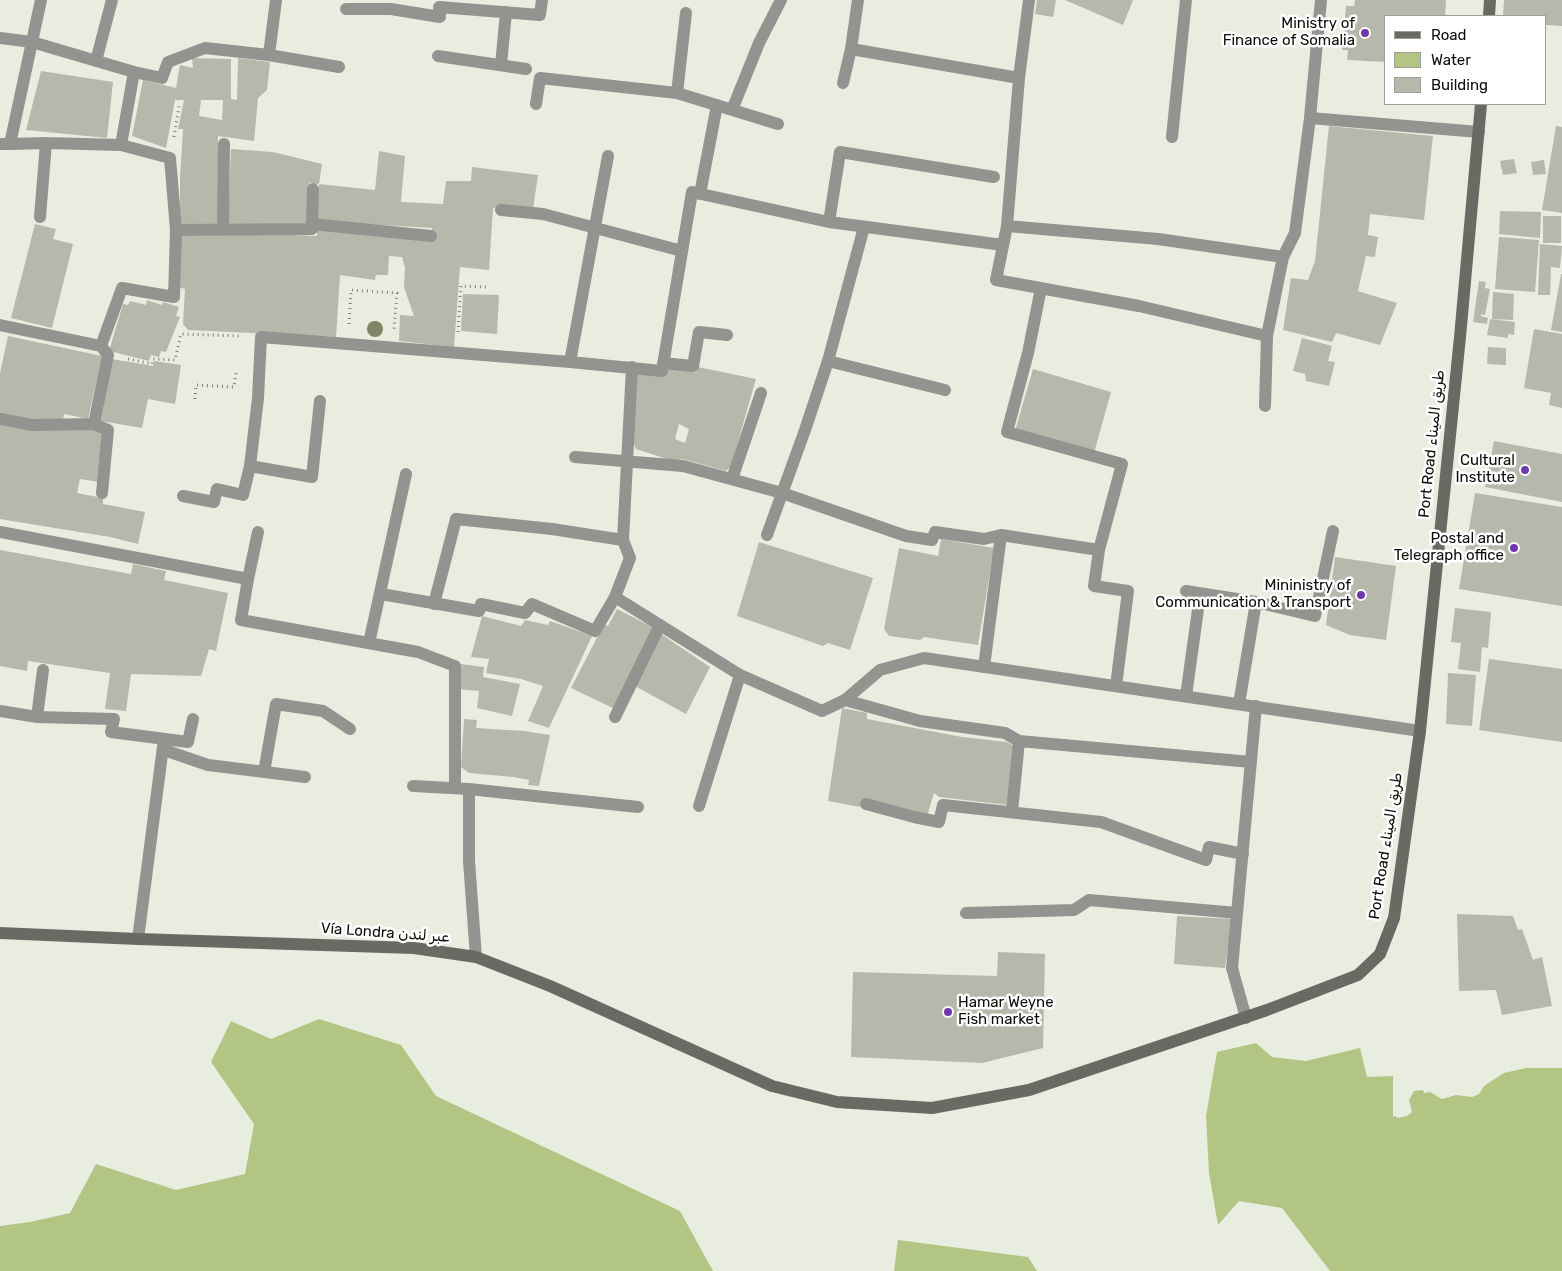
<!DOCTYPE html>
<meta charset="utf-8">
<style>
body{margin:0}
#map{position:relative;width:1562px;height:1271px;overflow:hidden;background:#e8ede0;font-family:Rubik,sans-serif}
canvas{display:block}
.legend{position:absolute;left:1384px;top:15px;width:162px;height:90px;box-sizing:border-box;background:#fff;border:1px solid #9d9e9c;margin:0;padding:6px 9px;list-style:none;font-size:15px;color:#0b0d08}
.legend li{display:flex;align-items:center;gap:10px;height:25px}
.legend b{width:25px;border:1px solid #9d9e9c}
</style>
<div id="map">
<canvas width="1562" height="1271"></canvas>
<ul class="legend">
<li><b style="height:6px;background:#686b63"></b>Road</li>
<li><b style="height:14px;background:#b2c583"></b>Water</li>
<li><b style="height:14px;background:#b5b9ac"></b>Building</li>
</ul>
</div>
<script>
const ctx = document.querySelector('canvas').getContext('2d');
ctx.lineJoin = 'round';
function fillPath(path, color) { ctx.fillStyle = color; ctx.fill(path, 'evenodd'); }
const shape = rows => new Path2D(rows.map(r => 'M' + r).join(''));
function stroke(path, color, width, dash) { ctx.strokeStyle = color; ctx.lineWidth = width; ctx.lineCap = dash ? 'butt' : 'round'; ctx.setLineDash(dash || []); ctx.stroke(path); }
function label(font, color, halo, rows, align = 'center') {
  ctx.font = font + ' Rubik,Vazirmatn,sans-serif'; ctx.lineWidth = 5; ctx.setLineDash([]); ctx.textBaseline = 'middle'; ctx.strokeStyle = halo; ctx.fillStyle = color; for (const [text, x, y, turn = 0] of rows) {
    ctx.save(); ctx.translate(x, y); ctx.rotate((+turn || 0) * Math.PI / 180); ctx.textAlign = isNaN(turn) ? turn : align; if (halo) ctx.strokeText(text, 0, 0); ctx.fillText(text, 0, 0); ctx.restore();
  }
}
fillPath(shape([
 [319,1019,401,1045,436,1096,680,1211,713,1271,0,1271,0,1226,30,1222,70,1213,96,1164,176,1190,245,1174,254,1124,211,1062,231,1021,271,1039],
 [1256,1043,1272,1057,1306,1061,1360,1048,1367,1077,1393,1076,1393,1117,1396,1116,1397,1118,1407,1116,1412,1112,1409,1100,1414,1091,1423,1090,1424,1093,1430,1092,1442,1099,1456,1095,1472,1097,1479,1094,1484,1086,1504,1073,1526,1068,1562,1068,1562,1271,1330,1271,1282,1208,1239,1201,1218,1225,1209,1173,1206,1116,1217,1052],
 [898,1240,1028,1257,1037,1271,894,1271]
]), '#b2c583');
fillPath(shape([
 [1037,0,1056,0,1053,17,1035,14],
 [1065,0,1133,0,1123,25],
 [1355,0,1446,0,1445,16,1386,16,1386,62,1347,60,1348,50,1342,50,1346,6,1354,6],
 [1504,0,1562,0,1562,26,1546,25,1546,16,1503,16],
 [192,58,231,59,231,99,237,100,238,58,270,62,267,90,258,98,254,141,218,136,219,226,180,226,180,177,183,129,178,129,184,100,175,100,166,148,132,136,143,80,176,88,180,65,193,68],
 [201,100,223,100,222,120,199,116],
 [41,71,113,82,107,138,26,130],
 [1329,126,1433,136,1424,220,1370,214,1368,235,1378,237,1375,257,1366,256,1358,291,1397,303,1380,345,1336,333,1332,342,1283,330,1291,278,1308,280,1315,261],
 [1556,126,1562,127,1562,213,1542,210],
 [231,149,273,152,322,164,319,184,309,183,307,224,228,226],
 [379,151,405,156,401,202,443,204,446,181,471,181,472,167,538,175,533,209,493,208,489,270,460,267,454,347,399,341,400,315,414,316,404,287,405,268,402,257,389,256,388,275,376,275,375,280,340,275,336,337,188,330,183,324,185,289,178,287,180,236,267,234,317,236,317,230,433,241,432,228,317,221,319,184,375,190],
 [1514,159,1517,173,1503,175,1500,161],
 [1544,160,1546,174,1533,175,1531,162],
 [1500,211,1541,212,1540,238,1499,234],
 [1543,216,1561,216,1561,243,1543,243],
 [35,224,56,229,53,239,73,244,52,328,11,318],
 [1499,237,1539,240,1535,292,1495,289],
 [1540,244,1562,246,1560,268,1551,267,1550,295,1538,295],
 [1561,274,1562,274,1562,332,1551,330],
 [1479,281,1486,282,1485,288,1490,289,1485,315,1481,314,1481,316,1488,318,1487,324,1473,322],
 [1493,292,1514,294,1513,320,1492,319],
 [463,294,499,295,497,334,461,331],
 [147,300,162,305,163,302,179,307,176,316,180,317,166,352,161,351,159,357,151,355,149,361,109,351,123,304,128,305,130,301,146,305],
 [1490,319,1515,322,1514,335,1508,334,1508,338,1487,335],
 [1534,329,1562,334,1562,408,1549,405,1551,393,1524,388],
 [8,336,102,356,88,419,64,414,63,421,30,421,0,414,0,373],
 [1302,338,1332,346,1328,361,1335,362,1329,386,1306,381,1305,374,1293,371],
 [1488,347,1506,348,1506,365,1487,364],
 [112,359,153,366,154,361,181,365,175,404,148,399,142,428,101,421],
 [666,366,696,372,698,367,756,379,731,466,726,471,682,459,673,461,636,449,633,442,637,374],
 [679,424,689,429,685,443,675,439],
 [1033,369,1111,392,1094,453,1015,431],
 [0,424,95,428,105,432,99,482,80,479,77,493,103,498,103,504,145,512,138,544,110,537,0,519],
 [1494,441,1562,454,1562,502,1485,487],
 [1475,493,1562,507,1562,606,1459,589],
 [941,539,994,548,978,645,924,637,920,640,889,636,884,629,899,548,938,556],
 [759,542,873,578,850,650,828,643,823,646,737,616],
 [0,550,131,574,133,564,166,571,164,580,228,593,216,651,209,649,201,676,131,674,126,711,105,709,110,673,28,661,27,671,0,666],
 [1335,557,1396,566,1386,640,1350,635,1326,625],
 [1455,608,1491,612,1488,648,1482,647,1480,672,1458,669,1461,643,1451,642],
 [617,609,654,628,615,709,571,688,604,624,608,626],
 [482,616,521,626,525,620,548,625,550,621,592,636,549,728,528,721,543,686,521,679,486,673,489,659,471,657],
 [661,634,710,667,686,714,635,686],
 [1489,659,1562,669,1562,742,1479,730],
 [461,664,484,667,483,677,520,684,512,716,477,708,479,691,458,689],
 [1448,673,1476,675,1472,726,1446,724],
 [842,708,867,713,867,719,962,737,1007,742,1014,746,1008,805,939,797,934,793,927,816,863,799,860,807,828,801],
 [464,719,477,720,476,728,524,731,550,735,539,786,528,785,529,780,513,777,469,773,461,767],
 [1457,914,1513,916,1518,930,1522,929,1533,960,1542,957,1552,1006,1502,1015,1496,990,1459,991],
 [1177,916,1232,919,1225,968,1174,964],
 [998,952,1045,954,1043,1048,982,1063,851,1057,853,972,997,976]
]), '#b5b9ac');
stroke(shape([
 [174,137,179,106],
 [349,324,351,290,397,293,394,329],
 [458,332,461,286,487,287],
 [128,359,152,364,153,359,175,360,181,334,241,336],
 [195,399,196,385,234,387,236,372,238,372]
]), '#7d8077', 3, [1, 4]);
stroke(shape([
 [1029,0,1019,78,1007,226,996,280,1139,306,1267,336],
 [346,9,391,9,440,17,439,7,540,15,542,0],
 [0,38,32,42,134,72,162,78,168,62,205,48,269,55,339,67],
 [851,49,1019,78],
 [269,55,276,0],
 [438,56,526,69],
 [96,61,112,0],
 [501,65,506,12],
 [843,83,851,49,858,0],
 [677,93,686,13],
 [536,104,540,78,677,93,778,124],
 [732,110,759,43,781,0],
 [1310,118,1479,132],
 [1172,137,1186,0],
 [10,144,46,143,121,145,170,158,176,230,174,297,122,288,101,346],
 [121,145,134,72],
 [700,194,717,105],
 [501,210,543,214,682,251],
 [40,217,46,143],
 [829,222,840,152,994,177],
 [312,224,313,189],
 [1007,226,1158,239,1283,257],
 [176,230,312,229,312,224,431,236],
 [223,230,224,144],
 [1041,288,1028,353,1007,432,1122,464,1099,550,1094,586,1128,591,1116,686],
 [0,325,101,346,108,355,94,424,32,425,0,419],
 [828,361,945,390],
 [570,362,608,156],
 [663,363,693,366,699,332,727,335],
 [320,401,312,477,250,466,258,398,261,337,570,362,662,371,692,192,829,222,1003,245],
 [94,424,108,430,102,493],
 [575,457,683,466,782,493,906,536,932,540,935,532,984,539,1001,535,1099,550],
 [732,479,761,393],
 [183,496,214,502,217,489,243,495,250,466],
 [0,532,248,579,241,620,418,652,455,666,455,788],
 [767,535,805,430,828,361,864,227],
 [248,579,258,532],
 [1186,591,1256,602,1315,616,1333,531],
 [381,594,479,611,481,604,525,613,532,604,595,631,615,597,630,558,623,540,632,367],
 [615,597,740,675,822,711,845,700,920,721,1005,733,1019,741,1251,762],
 [434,604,456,519,552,529,623,540],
 [369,643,406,474],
 [984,667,1001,535],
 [1186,696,1200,595],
 [1239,704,1256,602],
 [0,711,37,717,114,719,111,732,188,742,193,719],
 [37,717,43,670],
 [615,717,660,625],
 [164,750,208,765,305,777],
 [264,772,276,704,323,711,350,729],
 [413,786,469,789,638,807],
 [469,789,469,861,476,957],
 [866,804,914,817,939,822,943,805,1101,822,1206,860,1209,847,1243,854],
 [699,806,740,675],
 [1012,812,1019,741],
 [966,913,1074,910,1089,900,1237,913],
 [138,939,164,739],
 [1246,1018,1232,968,1256,706]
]), '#92948f', 12);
stroke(shape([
 [0,144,10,144,41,0],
 [1265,406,1267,336,1283,257,1295,233,1310,118,1321,0],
 [845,700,880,670,924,658,1420,731]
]), '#92948f', 12);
stroke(shape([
 [1489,16,1490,0],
 [0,933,138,939,414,948,476,957,550,986,772,1086,837,1102,932,1108,1029,1090,1267,1010,1358,975,1380,954,1394,918,1420,731,1460,337,1481,104]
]), '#686b63', 12);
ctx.fillStyle = '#7e8665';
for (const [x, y] of [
 [375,329]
]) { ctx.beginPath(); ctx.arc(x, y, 8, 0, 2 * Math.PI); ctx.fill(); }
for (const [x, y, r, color] of [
 [1365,33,5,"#7038ae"],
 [1525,470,5,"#7038ae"],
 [1514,548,5,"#7038ae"],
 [1361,595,5,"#7038ae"],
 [948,1012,5,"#7038ae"]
]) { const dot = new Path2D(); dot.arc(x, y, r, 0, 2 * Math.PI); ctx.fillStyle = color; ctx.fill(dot); stroke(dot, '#fff', 2); }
label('15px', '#0b0d08', '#fff', [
 ["Ministry of",1355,24],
 ["Finance of Somalia",1355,41],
 ["Cultural",1515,461],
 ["Institute",1515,478],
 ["Postal and",1504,539],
 ["Telegraph office",1504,556],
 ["Mininistry of",1351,586],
 ["Communication & Transport",1351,603],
 ["Hamar Weyne",958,1003,"left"],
 ["Fish market",958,1020,"left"]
], 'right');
label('15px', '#0b0d08', '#fff', [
 ["Port Road طريق الميناء",1432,444,-84],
 ["Port Road طريق الميناء",1386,846,-81],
 ["Vía Londra عبر لندن",385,933,4]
]);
</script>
